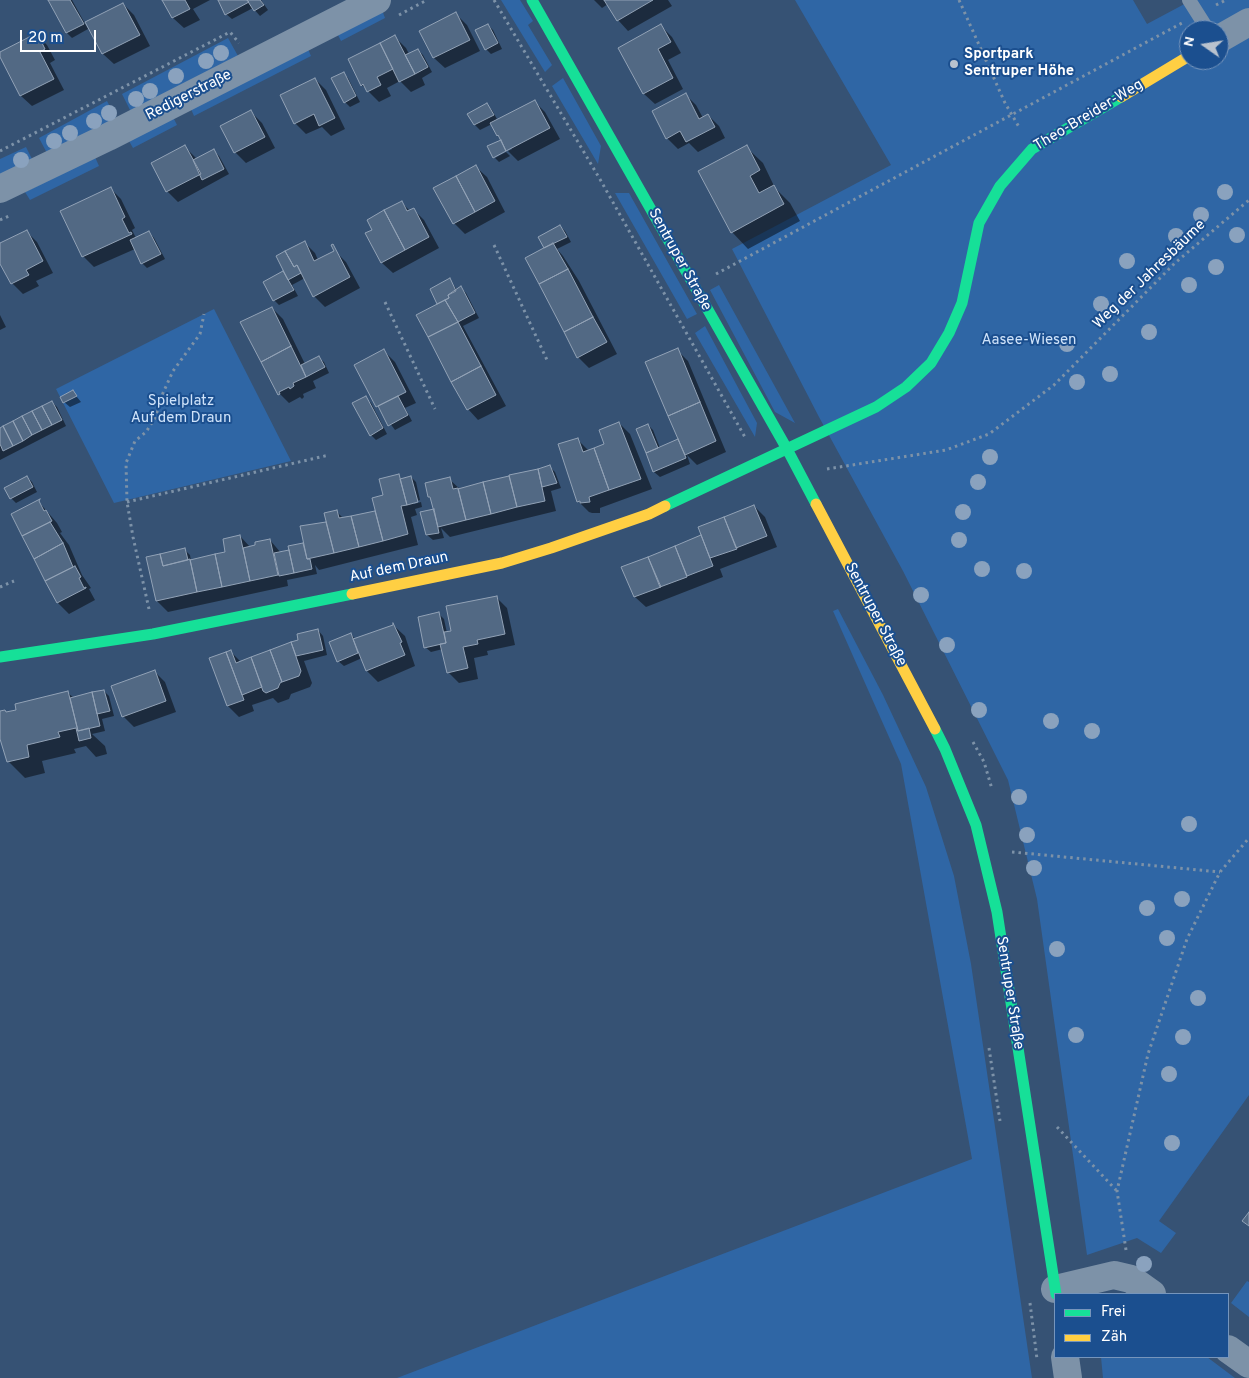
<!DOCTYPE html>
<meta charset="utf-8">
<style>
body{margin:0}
#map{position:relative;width:1249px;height:1378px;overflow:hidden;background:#365274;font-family:Overpass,sans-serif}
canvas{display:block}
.legend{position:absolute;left:1054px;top:1293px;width:175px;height:65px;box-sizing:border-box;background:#1b4f8f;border:1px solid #7695bc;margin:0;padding:6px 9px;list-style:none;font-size:15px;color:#fff}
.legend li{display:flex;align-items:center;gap:10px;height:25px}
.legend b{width:25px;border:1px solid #7695bc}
.north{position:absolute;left:1179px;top:20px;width:50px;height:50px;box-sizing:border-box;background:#1b4f8f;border:1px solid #7695bc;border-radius:50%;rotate:283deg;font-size:14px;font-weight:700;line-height:20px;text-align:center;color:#fff}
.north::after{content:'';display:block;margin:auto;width:18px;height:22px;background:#b9c2ce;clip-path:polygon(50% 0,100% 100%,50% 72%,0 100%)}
.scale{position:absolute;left:20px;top:30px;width:76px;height:22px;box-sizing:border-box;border:2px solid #fff;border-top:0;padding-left:6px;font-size:15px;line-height:18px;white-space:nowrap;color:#fff;-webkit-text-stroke:4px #1b4f8f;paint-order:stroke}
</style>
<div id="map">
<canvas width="1249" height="1378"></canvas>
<ul class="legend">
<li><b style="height:6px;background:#16e098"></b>Frei</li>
<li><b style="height:6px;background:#ffcf43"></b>Zäh</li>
</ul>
<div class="north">N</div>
<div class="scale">20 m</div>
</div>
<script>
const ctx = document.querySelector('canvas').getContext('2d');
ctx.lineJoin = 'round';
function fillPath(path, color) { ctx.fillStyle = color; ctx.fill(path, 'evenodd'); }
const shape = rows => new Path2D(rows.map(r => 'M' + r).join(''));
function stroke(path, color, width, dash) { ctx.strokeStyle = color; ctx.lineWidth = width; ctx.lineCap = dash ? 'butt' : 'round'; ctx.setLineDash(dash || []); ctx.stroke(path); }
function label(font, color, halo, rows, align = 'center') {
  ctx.font = font + ' Overpass,sans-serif'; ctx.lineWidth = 4; ctx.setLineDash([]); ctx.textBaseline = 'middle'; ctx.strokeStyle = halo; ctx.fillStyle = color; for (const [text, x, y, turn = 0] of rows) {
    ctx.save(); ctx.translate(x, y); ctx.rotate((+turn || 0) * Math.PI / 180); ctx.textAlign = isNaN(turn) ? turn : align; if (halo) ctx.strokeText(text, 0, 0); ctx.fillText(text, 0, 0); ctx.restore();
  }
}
fillPath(shape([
 [501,0,520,0,533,21,528,25,552,65,545,72],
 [795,0,1133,0,1147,24,1192,0,1249,0,1249,1095,1159,1221,1176,1233,1161,1253,1137,1238,1087,1255,1037,899,1008,780,903,571,819,417,732,249,891,165],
 [1189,30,1219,30,1219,60,1189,60],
 [382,10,385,18,341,41,337,33],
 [228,38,238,56,131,112,122,94],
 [308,49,311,56,194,116,191,109],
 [563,78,601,146,598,164,552,86],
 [107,101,116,118,48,155,39,138],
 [173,117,177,125,133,148,129,141],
 [26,147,34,163,0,179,0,159],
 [95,157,99,166,30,200,25,192],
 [615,193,629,193,697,314,687,319],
 [719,285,795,423,775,412,710,290],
 [214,309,291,461,114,503,56,389],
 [705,326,757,423,755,437,695,333],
 [838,609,883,695,926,787,954,876,971,964,1032,1378,397,1378,972,1159,901,764,833,611],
 [1247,1281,1249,1282,1249,1317,1231,1303],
 [1101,1357,1207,1357,1235,1378,1103,1378]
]), '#2f66a5');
fillPath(shape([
 [50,0,72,0,88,29,72,38,67,33],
 [164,0,210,0,193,9,200,20,184,28,173,18],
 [219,0,261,0,268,10,260,16,253,8,232,19,226,14],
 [594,0,668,0,672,6,628,31,618,20,608,4,602,8],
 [123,4,134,15,150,46,114,64,103,54],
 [456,14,467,25,480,51,445,68,434,58,421,31],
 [488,25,493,30,502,49,491,54,486,49],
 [661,26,672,37,681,53,668,60,683,89,655,104,644,94],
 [36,34,47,45,55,60,50,63,64,90,32,106,21,96,0,54],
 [395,37,406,48,409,54,418,50,423,55,432,72,422,78,425,85,411,92,400,81,387,88,391,96,379,102,362,85,350,60],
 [343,73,348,78,360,102,350,107,345,102],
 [315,79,326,90,345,129,331,136,322,127,306,134,295,123,282,96],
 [686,95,696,105,703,118,708,115,719,126,725,138,698,152,689,143,678,149,667,138],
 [534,101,545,112,560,139,518,161,508,151,512,149,511,147,498,135,492,124,480,130,475,125,469,114,487,105,492,110,498,121],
 [251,112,262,123,275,148,246,163,235,152],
 [185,147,197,159,214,151,219,156,229,174,178,202,167,191],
 [746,147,763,163,775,188,790,203,800,221,748,249,732,232],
 [506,152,510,156,499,162,495,158],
 [476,167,487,177,505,212,465,234,454,223],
 [110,188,121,199,135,228,132,230,136,238,149,232,154,238,165,259,147,268,142,263,135,249,94,267,83,256],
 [402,203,410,211,413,209,424,220,439,248,393,273,382,263,367,234,374,231],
 [560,226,565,231,571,242,557,249,563,256,579,281,617,354,589,368,578,357,546,248],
 [26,231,37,242,53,273,36,281,39,286,23,294,12,283,0,261,0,245],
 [304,242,315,253,318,260,335,251,346,262,360,288,325,307,314,296,305,278,292,285,298,296,279,305,274,300,265,282,285,271],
 [450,280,457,290,461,288,466,293,479,318,463,326,506,406,478,420,468,409,439,304,431,289],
 [272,308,283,319,305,364,318,357,324,362,329,373,313,381,316,388,303,394,304,397,302,399,300,397,289,403,278,392],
 [0,315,6,327,0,330],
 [677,350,688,361,726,452,697,465,687,455,690,464,660,477,654,472,638,429,648,425,653,430,660,448,678,441,682,445],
 [384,351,395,362,416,403,405,408,412,421,395,430,377,406,356,365],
 [73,392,81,402,70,407,64,402],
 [365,398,371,403,387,434,376,440,371,435],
 [52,402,57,407,66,426,0,460,0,429],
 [619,423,630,434,652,489,600,508,600,513,592,513,589,512,578,501,577,439,589,451,606,444],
 [550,467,555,472,561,488,551,491,556,511,450,537,441,528,444,538,433,540,427,535,422,513,435,510,433,500,429,497,449,479,461,490],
 [398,476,402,479,411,477,416,482,420,500,414,502,414,504,421,502,422,507,415,509,417,515,411,517,418,545,319,570,315,565,317,574,287,580,288,586,168,612,157,601,185,550,190,555,191,561,227,553,240,536,251,548,270,540,281,553,290,551,303,544,306,547,302,527,327,523,336,511,344,519,377,512],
 [27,477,32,482,37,492,16,503,11,498],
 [38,501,57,523,62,532,60,533,69,545,82,575,91,588,89,589,95,600,69,614,58,603,13,515],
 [754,506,765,517,777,547,720,569,723,577,646,607,635,597,623,568,703,536],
 [496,597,507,608,515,645,487,651,488,655,474,658,478,679,459,683,448,672,443,649,431,652,425,647,439,614,444,619,447,633,453,632],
 [394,626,405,636,415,666,378,682,367,671,362,658,344,666,338,661,351,634,356,640],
 [318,630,323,636,327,655,304,661,312,683,310,687,291,694,289,699,278,703,273,698,252,705,254,711,239,717,228,706,231,652,241,662,299,641],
 [154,671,165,682,176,712,134,727,123,716],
 [104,691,109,696,114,716,102,719,105,731,92,734,105,746,107,754,96,757,86,746,74,749,76,753,42,761,45,773,25,778,8,761,0,734,0,713,7,713,68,693,74,698]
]), '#0007');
const building = shape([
 [48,0,70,0,84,24,66,33,48,0],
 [162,0,185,0,190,9,172,18,162,0],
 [218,0,247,0,249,2,225,15,218,0],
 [247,0,260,0,264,5,254,11,247,0],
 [604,0,653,0,617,21,604,0],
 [123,3,140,35,102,54,85,22,123,3],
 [456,12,470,40,433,58,419,31,456,12],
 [488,24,498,43,485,50,475,30,488,24],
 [661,24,671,42,658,49,673,78,643,94,618,48,661,24],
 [37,33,45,49,40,52,54,79,20,96,0,57,0,52,37,33],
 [395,35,415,74,399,82,380,43,395,35],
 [380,43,393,69,377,77,381,85,367,92,363,84,361,86,348,59,380,43],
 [418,49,428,67,415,74,405,55,418,49],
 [344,72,356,96,344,103,331,78,344,72],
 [315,78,335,118,319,126,314,114,294,124,280,95,315,78],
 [686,93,699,119,708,114,715,127,686,142,680,131,666,139,652,111,686,93],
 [535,100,550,128,506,151,498,135,497,136,490,123,535,100],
 [487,103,494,115,474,125,467,114,487,103],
 [251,110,265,137,234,153,220,126,251,110],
 [501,140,506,151,493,158,487,146,501,140],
 [185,145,201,174,166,192,151,163,185,145],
 [747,145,760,170,750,176,759,193,774,185,784,204,731,233,698,171,747,145],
 [214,149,224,169,202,180,193,160,214,149],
 [476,165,495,201,475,212,456,176,476,165],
 [456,176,475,212,453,224,433,188,456,176],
 [111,187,125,217,122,219,129,233,131,232,132,234,82,257,60,211,111,187],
 [402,201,407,211,414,208,429,237,405,250,384,210,402,201],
 [384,210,405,250,381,263,365,233,372,230,367,220,384,210],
 [560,225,567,237,544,248,538,237,560,225],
 [27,230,43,261,26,270,29,275,11,284,0,264,0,243,27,230],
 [149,231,161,254,141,264,130,240,149,231],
 [305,241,314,261,334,251,331,245,333,244,350,277,313,297,297,265,294,267,285,251,305,241],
 [553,243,568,269,539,284,525,258,553,243],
 [285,251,294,267,297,265,301,273,288,280,276,256,285,251],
 [568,269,593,317,564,332,539,284,568,269],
 [283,271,294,290,273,301,263,282,283,271],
 [450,278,456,291,448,295,449,298,437,304,430,289,450,278],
 [461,286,475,313,458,322,445,300,449,298,448,295,461,286],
 [445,300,458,322,428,337,416,315,445,300],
 [272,307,291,346,261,362,240,322,272,307],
 [593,317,607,342,577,358,564,332,593,317],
 [458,322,481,366,451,382,428,337,458,322],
 [291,346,306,377,293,383,294,386,290,389,289,387,279,392,280,394,278,395,261,362,291,346],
 [678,348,700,402,668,416,645,362,678,348],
 [384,349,406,392,376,407,354,365,384,349],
 [319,356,325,367,306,377,301,365,319,356],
 [481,366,496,395,467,410,451,382,481,366],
 [73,390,77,396,63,403,60,397,73,390],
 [366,396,383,428,370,436,352,403,366,396],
 [398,396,408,415,388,426,378,406,398,396],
 [52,401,62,420,52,425,42,406,52,401],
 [700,402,716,441,685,455,668,416,700,402],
 [42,406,52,425,42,430,32,411,42,406],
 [32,411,42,430,32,435,22,416,32,411],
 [22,416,32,435,23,441,13,421,22,416],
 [13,421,23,441,13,446,3,426,13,421],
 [619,422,641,479,609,490,594,448,604,444,599,430,619,422],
 [648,424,658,448,646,453,636,429,648,424],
 [3,426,13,446,3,451,0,444,0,428,3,426],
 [578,438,583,452,594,448,609,490,589,497,590,502,580,503,580,501,577,502,558,444,578,438],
 [678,439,686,458,653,472,646,453,678,439],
 [550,465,557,483,542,487,538,469,550,465],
 [538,469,545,501,517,507,509,475,538,469],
 [399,474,407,505,401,506,408,534,383,541,372,498,383,495,379,479,399,474],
 [27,476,33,487,10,499,4,488,27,476],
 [411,476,418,502,407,505,400,479,411,476],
 [509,476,517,507,491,514,483,482,509,476],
 [450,477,453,489,458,488,466,520,438,527,430,497,428,497,425,483,450,477],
 [483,482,491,514,466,520,458,489,483,482],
 [40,499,39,501,44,511,46,510,52,521,22,536,11,514,40,499],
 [754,505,767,536,736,548,724,517,754,505],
 [434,509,439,533,426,535,420,512,434,509],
 [337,510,339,518,351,516,359,547,334,553,324,513,337,510],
 [375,511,383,541,359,547,351,516,375,511],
 [724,517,737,549,710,558,698,527,724,517],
 [50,522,63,543,34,559,22,536,50,522],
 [326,522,334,553,307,559,300,526,326,522],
 [240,535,250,581,222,587,215,554,225,552,223,539,240,535],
 [701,535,713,566,687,576,675,546,701,535],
 [270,539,278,575,250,581,243,548,255,545,255,542,270,539],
 [63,543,73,567,45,581,34,559,63,543],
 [303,543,307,559,310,559,312,569,294,573,288,546,303,543],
 [675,546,687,577,660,587,648,557,675,546],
 [185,548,188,560,163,566,160,554,185,548],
 [289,550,294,573,279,576,274,553,289,550],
 [160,554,163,566,190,559,197,592,156,601,146,557,160,554],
 [215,554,222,587,197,592,190,560,215,554],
 [648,557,661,587,634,597,621,567,648,557],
 [75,566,81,577,79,578,84,588,86,587,86,588,57,603,45,581,75,566],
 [497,596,505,634,477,640,478,644,463,647,468,668,447,673,440,644,446,643,444,632,451,631,446,606,497,596],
 [439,612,446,643,424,648,418,617,439,612],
 [393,623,402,642,400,643,405,655,366,671,353,639,393,625,393,623],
 [318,629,323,650,296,656,291,642,298,640,297,634,318,629],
 [351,633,358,653,337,662,329,642,351,633],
 [291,642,301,671,299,676,282,682,270,650,291,642],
 [231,650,236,663,251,657,262,687,242,695,226,652,231,650],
 [270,650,282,682,280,683,278,688,266,693,263,691,251,657,270,650],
 [226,652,244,700,227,706,209,658,226,652],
 [155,670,166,701,122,717,111,686,155,670],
 [104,690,110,711,97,714,92,692,104,690],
 [68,691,78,731,89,728,91,738,79,741,76,728,58,732,60,737,27,745,29,757,7,762,0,739,0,711,5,710,6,712,16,710,15,704,68,691],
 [92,692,100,726,78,731,70,698,92,692],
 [1249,1212,1249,1226,1242,1221,1249,1212]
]);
fillPath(building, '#526984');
stroke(building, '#92a2b6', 1);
stroke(shape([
 [494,0,601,181,746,439],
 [959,0,1005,103,1019,127],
 [1216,5,1226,0],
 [399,15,427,0],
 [0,151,230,32,239,43],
 [0,220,9,216],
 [494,245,547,360],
 [716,274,1182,23],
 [385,302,435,409],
 [827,469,946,450,989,434,1054,385,1175,263,1249,200],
 [127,502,329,455],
 [0,587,14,581],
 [149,609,133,537,127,502,126,463,135,441,146,432,155,418,163,393,173,371,200,334,204,314],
 [973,742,984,762,992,789],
 [1012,852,1220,872],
 [989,1048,1000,1121],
 [1057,1127,1116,1190],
 [1126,1250,1117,1191,1148,1054,1187,939,1220,872,1249,838],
 [1030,1303,1037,1359]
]), '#7d92a8', 3, [2.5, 4]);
stroke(shape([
 [1189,0,1208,30]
]), '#7d92a8', 14);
stroke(shape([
 [1219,39,1249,22],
 [0,189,108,137,377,0],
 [1055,1289,1114,1275,1131,1279,1152,1294],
 [1228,1349,1249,1364],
 [1065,1357,1068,1378]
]), '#7d92a8', 28);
stroke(shape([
 [532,0,787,449,816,504],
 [665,506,876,407,906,387,931,363,949,333,962,303,979,223,1000,186,1032,149,1121,97],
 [0,657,153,634,352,594],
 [935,729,945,749,976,825,997,912,1056,1294]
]), '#16e098', 11);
stroke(shape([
 [1121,97,1189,56],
 [816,504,935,729],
 [352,594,502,563,551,548,649,514,665,506]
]), '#ffcf43', 11);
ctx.fillStyle = '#8aa2be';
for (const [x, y] of [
 [221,53],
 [206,61],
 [176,76],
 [150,91],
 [136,99],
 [109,113],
 [94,121],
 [70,133],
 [54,141],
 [21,160],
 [1225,192],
 [1201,215],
 [1237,235],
 [1176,236],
 [1127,261],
 [1216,267],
 [1189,285],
 [1101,304],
 [1149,332],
 [1067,344],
 [1110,374],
 [1077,382],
 [990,457],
 [978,482],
 [963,512],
 [959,540],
 [982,569],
 [1024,571],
 [921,595],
 [947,645],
 [979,710],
 [1051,721],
 [1092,731],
 [1019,797],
 [1189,824],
 [1027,835],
 [1034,868],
 [1182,899],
 [1147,908],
 [1167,938],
 [1057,949],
 [1198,998],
 [1076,1035],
 [1183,1037],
 [1169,1074],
 [1172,1143],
 [1144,1264]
]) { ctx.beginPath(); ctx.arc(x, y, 8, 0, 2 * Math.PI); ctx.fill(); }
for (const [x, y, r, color] of [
 [954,64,5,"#b9c2ce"]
]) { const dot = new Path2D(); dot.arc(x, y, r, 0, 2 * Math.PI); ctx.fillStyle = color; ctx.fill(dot); stroke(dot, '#1b4f8f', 2); }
label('bold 15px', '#fff', '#1b4f8f', [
 ["Sportpark",964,55],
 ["Sentruper Höhe",964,72]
], 'left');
label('15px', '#fff', '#1b4f8f', [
 ["Redigerstraße",189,96,-27],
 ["Theo-Breider-Weg",1089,116,-31],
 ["Sentruper Straße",679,260,61],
 ["Weg der Jahresbäume",1150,275,-44],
 ["Auf dem Draun",399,568,-12],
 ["Sentruper Straße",875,615,62],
 ["Sentruper Straße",1009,993,81]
]);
label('15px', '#cfe3fa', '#1b4f8f', [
 ["Aasee-Wiesen",1029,341],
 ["Spielplatz",181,402],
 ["Auf dem Draun",181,419]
]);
</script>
